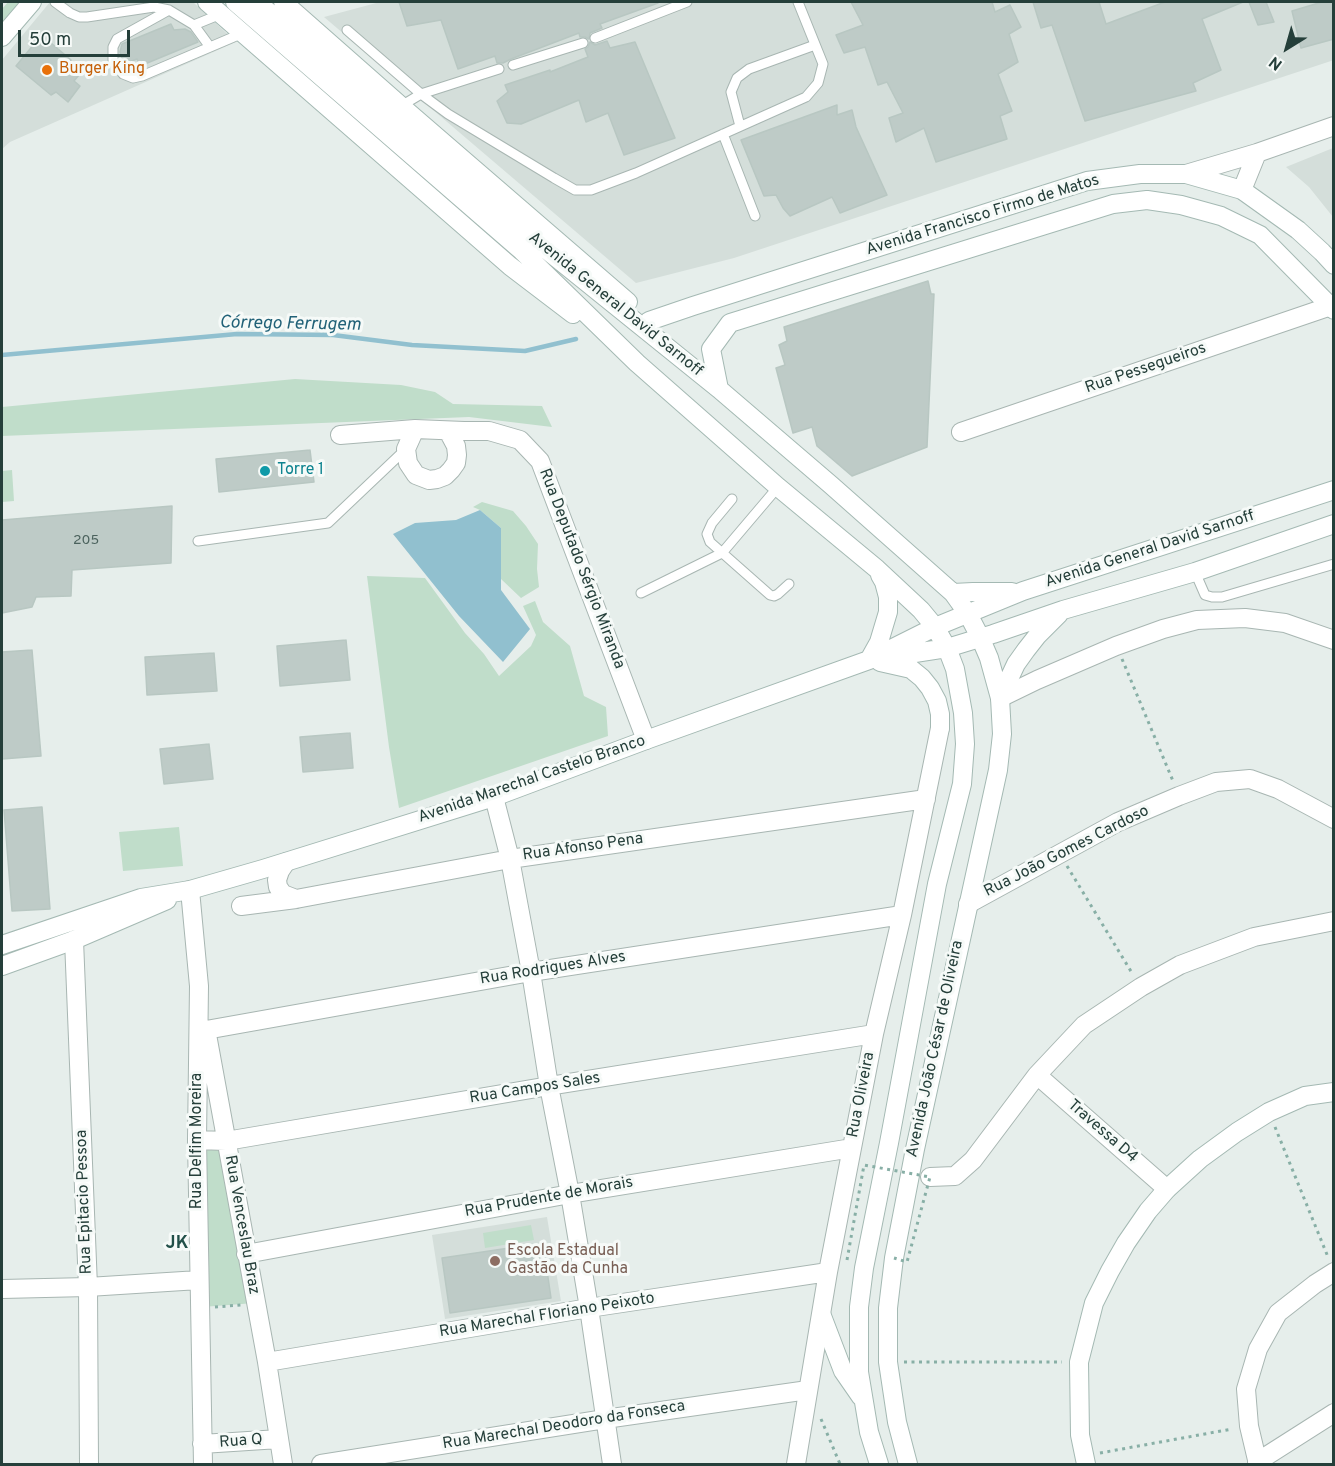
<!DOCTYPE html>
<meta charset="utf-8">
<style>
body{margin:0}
#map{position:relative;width:1335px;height:1466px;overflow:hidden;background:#e6eeeb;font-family:Overpass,sans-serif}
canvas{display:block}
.frame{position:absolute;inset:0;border:3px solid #253f3a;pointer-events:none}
.north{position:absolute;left:1257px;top:18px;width:60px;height:60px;-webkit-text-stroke:4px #f6faf8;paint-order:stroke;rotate:217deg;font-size:16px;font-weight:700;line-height:24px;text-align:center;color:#253f3a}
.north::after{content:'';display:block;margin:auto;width:21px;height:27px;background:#253f3a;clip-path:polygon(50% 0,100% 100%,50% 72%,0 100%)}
.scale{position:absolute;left:18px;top:30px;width:112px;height:27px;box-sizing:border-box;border:3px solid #253f3a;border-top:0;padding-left:8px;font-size:18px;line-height:21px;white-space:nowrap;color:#253f3a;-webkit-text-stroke:4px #f6faf8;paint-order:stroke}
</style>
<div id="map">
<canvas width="1335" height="1466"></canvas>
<div class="frame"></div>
<div class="north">N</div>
<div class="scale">50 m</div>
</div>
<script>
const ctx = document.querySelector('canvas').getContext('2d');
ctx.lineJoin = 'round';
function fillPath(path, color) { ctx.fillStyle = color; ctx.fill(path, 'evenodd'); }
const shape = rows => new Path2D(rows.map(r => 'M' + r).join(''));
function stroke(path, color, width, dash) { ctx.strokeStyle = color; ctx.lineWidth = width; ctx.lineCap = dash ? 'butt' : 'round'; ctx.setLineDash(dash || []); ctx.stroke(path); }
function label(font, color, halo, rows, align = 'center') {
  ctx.font = font + ' Overpass,sans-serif'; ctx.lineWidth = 6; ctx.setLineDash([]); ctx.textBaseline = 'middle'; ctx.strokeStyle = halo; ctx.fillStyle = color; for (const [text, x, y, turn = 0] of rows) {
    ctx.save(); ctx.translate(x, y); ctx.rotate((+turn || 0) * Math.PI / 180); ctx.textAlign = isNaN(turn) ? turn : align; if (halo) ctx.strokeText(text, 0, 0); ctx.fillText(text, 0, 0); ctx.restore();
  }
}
fillPath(shape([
 [50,2,193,2,236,42,10,142,2,149,2,60],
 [380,2,1333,2,1334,60,734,258,636,283,324,17],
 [1333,148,1333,217,1309,187,1286,167],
 [547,1217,561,1301,445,1319,432,1235]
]), '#d4deda');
fillPath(shape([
 [8,2,22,2,2,25,2,9],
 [295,379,401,385,435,392,453,404,542,406,552,427,469,417,2,436,2,407],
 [12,470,14,501,2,502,2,471],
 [482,502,513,511,526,526,538,544,537,569,539,587,521,598,501,579,501,528,480,510,473,507],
 [367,576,425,578,465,633,484,654,499,676,531,646,536,635,523,606,535,601,543,622,570,646,584,696,606,707,608,736,399,808,389,747],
 [179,827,183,866,123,871,119,832],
 [197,1141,225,1142,255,1303,202,1307],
 [531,1225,534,1240,485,1248,483,1233]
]), '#c0ddca');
fillPath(shape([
 [480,510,501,528,501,590,530,629,503,662,459,616,393,534,415,523,456,520]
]), '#91c0cf');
stroke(shape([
 [2,355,237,334,333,335,412,345,525,351,576,339]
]), '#91c0cf', 4.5);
const building = shape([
 [399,2,658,2,658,3,600,24,602,28,590,33,589,39,585,37,580,37,579,33,511,59,503,63,497,63,495,56,458,69,441,20,407,26,399,2],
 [851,2,992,2,995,12,1010,5,1021,27,1009,34,1018,62,998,74,1012,111,1000,116,1007,139,936,162,924,128,896,142,889,118,903,113,887,82,878,85,865,47,844,53,836,35,863,25,851,2],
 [1033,2,1099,2,1106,24,1165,2,1243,2,1202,19,1221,70,1193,83,1196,91,1085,121,1052,25,1041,28,1033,2],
 [1249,2,1266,2,1274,22,1258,25,1249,2],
 [1322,2,1334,2,1334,39,1301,48,1292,11,1322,2],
 [171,24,174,30,185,29,191,32,198,42,140,66,137,59,124,64,120,52,122,44,171,24],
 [39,38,48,46,51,43,71,60,67,65,79,75,74,81,80,86,68,102,56,92,51,95,16,66,39,38],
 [607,41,610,48,635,42,675,138,624,155,608,113,586,122,579,100,521,124,507,123,497,101,508,92,505,85,550,70,550,72,588,57,585,49,588,47,590,42,595,45,607,41],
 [837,105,837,115,852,110,856,127,887,195,840,213,832,197,790,216,783,208,776,195,764,196,741,140,837,105],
 [928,281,931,294,934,294,927,447,852,476,817,446,812,427,793,433,776,368,785,365,779,345,787,341,784,327,928,281],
 [310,450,314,482,219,492,216,459,310,450],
 [172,506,171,563,72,570,71,596,36,597,32,607,2,613,2,520,172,506],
 [346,640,350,680,280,686,277,646,346,640],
 [32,650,41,756,2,759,2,652,32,650],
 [214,653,217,691,147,695,145,657,214,653],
 [350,733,353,768,303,772,300,737,350,733],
 [209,744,213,779,164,784,160,749,209,744],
 [42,807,50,909,12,911,4,810,42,807],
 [543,1243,551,1298,450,1313,442,1258,543,1243]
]);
fillPath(building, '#becbc7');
stroke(building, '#b8c7c2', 1.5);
const lane = shape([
 [55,2,70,13,79,17,87,17,154,7,169,10,194,25,221,14],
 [169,10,117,39,113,47,113,60,123,74,133,78,142,76,243,33],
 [194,25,210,47],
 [347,30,421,94,499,69],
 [595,38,687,2],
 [513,65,583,43],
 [401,106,421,94,448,114,554,178,575,190,591,190,636,173,806,97,818,83,823,64,798,2],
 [740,126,731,92,737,78,749,69,815,45],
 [723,134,755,216],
 [732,499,712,523,707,534,710,542,770,595,774,596,778,594,789,584],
 [198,541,328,523,406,449],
 [1195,572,1205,595,1212,597,1222,597,1334,564],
 [641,593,722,553,778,487]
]);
const street = shape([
 [1186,174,1257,153,1334,126],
 [1242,190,1257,153],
 [415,429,406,449,408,463,416,475,429,480,437,479,445,476,451,470,456,463,457,455,456,446,448,431],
 [961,432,1331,306],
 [340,435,415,429,464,431,489,431,520,440,540,461,646,740],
 [1000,698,1037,680,1116,646,1163,629,1197,620,1245,618,1285,623,1334,640],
 [494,797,510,859,531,972,549,1086,570,1194,589,1308,612,1464],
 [286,862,280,871,277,880,278,887,283,894,296,899],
 [190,890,199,986,197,1140,203,1464],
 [968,904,1118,822,1179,796,1216,782,1250,779,1278,789,1334,819],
 [241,906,296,899,510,859,926,799],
 [74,940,88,1287,89,1464],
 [206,1029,267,1362,283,1464],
 [206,1030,531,972,902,915],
 [1037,1075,1167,1189],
 [197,1140,226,1141,238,1139,549,1086,874,1034],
 [930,1177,955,1176,973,1160,1037,1075,1084,1025,1141,987,1180,965,1254,937,1334,921],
 [246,1254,570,1194,852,1148],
 [2,1289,88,1287,199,1280],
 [267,1362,589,1308,828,1272],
 [202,1444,279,1439],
 [1257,1462,1334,1413],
 [321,1464,605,1419,808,1390],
 [796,1464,828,1272,874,1034,902,915,940,728],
 [1258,1464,1249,1426,1246,1389,1258,1349,1278,1313,1315,1284,1334,1272]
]);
const secondary = shape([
 [207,2,510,266,573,314],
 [235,2,522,251,637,363,778,487,877,569,921,610,935,627,947,648,955,669,963,713,965,744,962,784,937,884,889,1143,864,1268,859,1307,859,1372,869,1432,879,1464],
 [257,2,533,239,719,389,831,485,953,593,968,614,980,637,989,658,1000,698,1002,734,998,770,915,1149,894,1258,888,1308,888,1362,897,1422,908,1464],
 [283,2,401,106,628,302],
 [2,37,32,2],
 [649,321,693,306,1087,181,1140,174,1186,174,1242,190,1298,230,1322,252,1334,265],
 [719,389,711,349,730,323,1113,204,1147,200,1181,205,1221,216,1260,235,1334,310],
 [953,593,973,592,1012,592],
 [889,657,947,648,993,634,1063,610,1195,572,1334,524],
 [869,660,879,642,888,612,888,597,884,582,880,575],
 [880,662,911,669,922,678,930,688,937,701,940,714,940,728],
 [1000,698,1016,664,1026,650,1037,636,1059,614],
 [2,945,141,898,190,890,263,869,494,797,646,740,869,660,935,627,1023,591,1334,490],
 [2,966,74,940,167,900],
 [822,1316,843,1371,861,1397],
 [1086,1464,1080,1435,1079,1362,1094,1303,1110,1271,1126,1243,1148,1211,1167,1189,1200,1159,1237,1132,1269,1112,1305,1096,1334,1092]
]);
stroke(lane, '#a8b6b2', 11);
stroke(street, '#a8b6b2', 20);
stroke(secondary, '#a4b9b3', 20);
stroke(shape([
 [1122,659,1173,781],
 [1067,866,1132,973],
 [1275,1127,1328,1257],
 [215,1307,241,1305],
 [904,1362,1062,1362],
 [821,1419,840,1464],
 [1100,1453,1232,1429]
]), '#88afa6', 3, [3, 4.5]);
stroke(lane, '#fff', 9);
stroke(street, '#fff', 18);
stroke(secondary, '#fff', 18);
stroke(shape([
 [847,1260,864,1165,930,1177,907,1262,894,1258]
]), '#88afa6', 3, [3, 4.5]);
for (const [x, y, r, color] of [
 [47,70,6,"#e8710a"],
 [265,471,6,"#0f9aa8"],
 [495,1261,6,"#8d6e63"]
]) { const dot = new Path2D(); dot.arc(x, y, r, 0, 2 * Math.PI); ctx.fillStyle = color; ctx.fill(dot); stroke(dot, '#f6faf8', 2); }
label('14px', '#4b625d', null, [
 ["205",86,541]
]);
label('16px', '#c56008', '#f6faf8', [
 ["Burger King",59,70]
], 'left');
label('16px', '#253f3a', '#f6faf8', [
 ["Avenida Francisco Firmo de Matos",983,216,-17],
 ["Avenida General David Sarnoff",615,305,39],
 ["Rua Pessegueiros",1146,369,-19],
 ["Avenida General David Sarnoff",1150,550,-18],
 ["Rua Deputado Sérgio Miranda",581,569,69],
 ["Avenida Marechal Castelo Branco",532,780,-19],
 ["Rua Afonso Pena",583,848,-8],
 ["Rua João Gomes Cardoso",1067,852,-27],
 ["Rua Rodrigues Alves",553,969,-9],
 ["Avenida João César de Oliveira",936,1049,-78],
 ["Rua Campos Sales",535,1089,-9],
 ["Rua Oliveira",862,1095,-79],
 ["Travessa D4",1102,1132,41],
 ["Rua Delfim Moreira",198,1141,-90],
 ["Rua Prudente de Morais",549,1198,-10],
 ["Rua Epitacio Pessoa",85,1202,-92],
 ["Rua Venceslau Braz",241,1225,80],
 ["Rua Marechal Floriano Peixoto",547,1316,-9],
 ["Rua Marechal Deodoro da Fonseca",564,1426,-9],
 ["Rua Q",241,1442,-4]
]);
label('16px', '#0d838f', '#f6faf8', [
 ["Torre 1",277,471]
], 'left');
label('16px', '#785e54', '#f6faf8', [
 ["Escola Estadual",507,1252],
 ["Gastão da Cunha",507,1270]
], 'left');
label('italic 18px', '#226278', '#f6faf8', [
 ["Córrego Ferrugem",290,325,1]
]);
label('bold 18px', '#225049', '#f6faf8', [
 ["JK",177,1244]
]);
</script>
